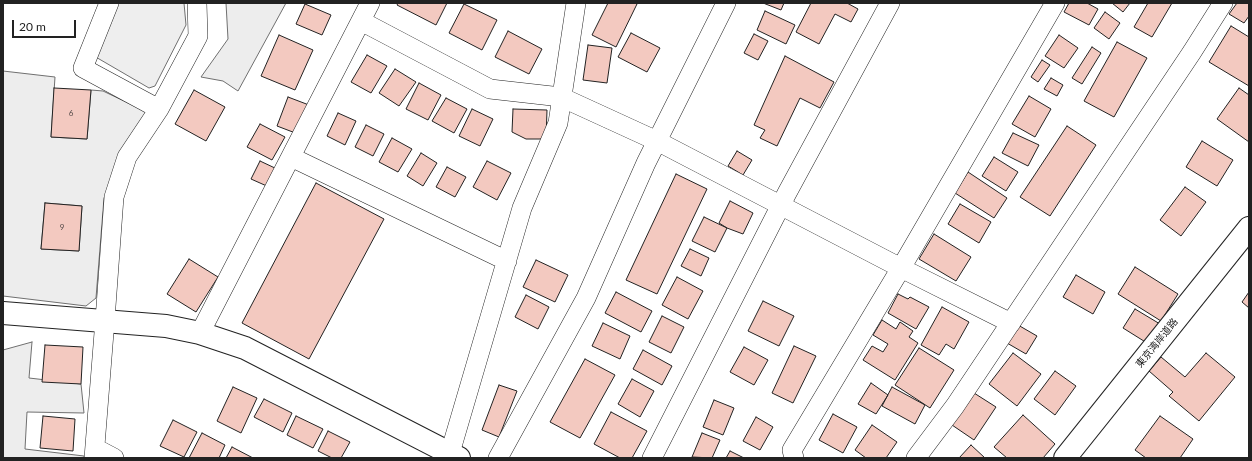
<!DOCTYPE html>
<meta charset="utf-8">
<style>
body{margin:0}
#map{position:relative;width:1252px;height:461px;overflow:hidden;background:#fff;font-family:Lato,sans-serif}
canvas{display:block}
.frame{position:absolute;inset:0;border:4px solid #222;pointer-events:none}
.scale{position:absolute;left:12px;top:20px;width:64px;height:18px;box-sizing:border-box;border:2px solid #222;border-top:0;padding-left:5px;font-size:12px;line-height:14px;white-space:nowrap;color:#222;-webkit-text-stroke:3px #fff;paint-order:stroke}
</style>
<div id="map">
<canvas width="1252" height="461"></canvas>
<div class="frame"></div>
<div class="scale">20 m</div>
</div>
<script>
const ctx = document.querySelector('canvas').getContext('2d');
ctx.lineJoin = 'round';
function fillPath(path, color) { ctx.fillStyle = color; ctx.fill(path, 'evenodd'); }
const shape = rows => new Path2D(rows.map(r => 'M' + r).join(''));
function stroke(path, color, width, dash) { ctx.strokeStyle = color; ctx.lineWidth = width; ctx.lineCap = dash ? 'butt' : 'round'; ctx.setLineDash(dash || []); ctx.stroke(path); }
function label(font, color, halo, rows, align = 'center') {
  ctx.font = font + ' Lato,"Noto Sans JP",sans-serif'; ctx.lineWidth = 3; ctx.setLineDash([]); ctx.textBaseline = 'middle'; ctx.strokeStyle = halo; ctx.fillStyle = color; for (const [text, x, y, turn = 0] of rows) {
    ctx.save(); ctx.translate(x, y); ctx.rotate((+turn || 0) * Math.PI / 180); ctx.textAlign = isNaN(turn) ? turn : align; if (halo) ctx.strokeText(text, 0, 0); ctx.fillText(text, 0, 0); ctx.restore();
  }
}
const green = shape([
 [116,3,184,3,186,25,155,86,149,88,94,56,116,3]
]);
fillPath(green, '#eee');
stroke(green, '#6f6f6f', 1);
const parking = shape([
 [226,3,286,3,238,91,223,81,201,77,228,39,226,3],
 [3,71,55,77,51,137,87,139,91,90,103,91,147,112,123,156,104,198,96,298,86,306,3,296,3,71],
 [45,203,82,206,79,251,41,249,45,203],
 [32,342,29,378,81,384,84,413,27,412,25,449,84,456,84,458,3,458,3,350,32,342]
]);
fillPath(parking, '#ededed');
stroke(parking, '#6f6f6f', 1);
const building = shape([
 [398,3,447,3,436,25,397,5,398,3],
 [608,3,634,3,637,4,616,47,592,35,608,3],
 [763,3,784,3,781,10,763,3],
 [811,3,847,3,858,9,851,22,835,14,819,44,796,32,811,3],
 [1069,3,1087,3,1098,9,1089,25,1064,12,1069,3],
 [1112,3,1130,3,1123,12,1112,3],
 [1148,3,1172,3,1152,37,1134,27,1148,3],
 [1237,3,1249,3,1249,16,1244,23,1229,14,1237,3],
 [305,4,331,15,322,35,296,24,305,4],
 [464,4,497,20,482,50,449,33,464,4],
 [765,11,795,25,786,44,757,30,765,11],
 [1105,12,1120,23,1109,39,1094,28,1105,12],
 [1231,26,1249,37,1249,86,1209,62,1231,26],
 [508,31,542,49,529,74,495,57,508,31],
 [631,33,660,48,647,72,618,57,631,33],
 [754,34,768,41,758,60,744,53,754,34],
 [279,35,313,50,295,90,261,76,279,35],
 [1059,35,1078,48,1064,68,1045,56,1059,35],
 [1117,42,1147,58,1114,117,1084,101,1117,42],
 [588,45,612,48,607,83,583,80,588,45],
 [1092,47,1101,53,1082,84,1072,78,1092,47],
 [367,55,387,66,371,93,351,82,367,55],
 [785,56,834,82,820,108,800,98,777,146,760,138,765,130,754,125,785,56],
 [1042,60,1050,65,1038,82,1031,77,1042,60],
 [395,69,416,82,399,106,379,93,395,69],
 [1051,78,1063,85,1057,96,1044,89,1051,78],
 [419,83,441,95,428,120,406,109,419,83],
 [54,88,91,90,87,139,51,137,54,88],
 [1239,88,1249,95,1249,142,1217,119,1239,88],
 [194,90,225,107,206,141,175,124,194,90],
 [1029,96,1051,109,1035,137,1012,124,1029,96],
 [288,97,309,105,298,134,277,126,288,97],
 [446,98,467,109,454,133,432,121,446,98],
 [472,109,493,119,480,146,459,136,472,109],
 [513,109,547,110,546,139,526,139,512,132,513,109],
 [338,113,356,121,345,145,327,136,338,113],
 [260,124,285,137,272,160,247,147,260,124],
 [366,125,384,134,373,156,355,147,366,125],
 [1067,126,1096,145,1050,216,1020,197,1067,126],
 [1013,133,1039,145,1028,166,1002,153,1013,133],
 [392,138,412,149,398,172,379,162,392,138],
 [1202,141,1233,160,1217,186,1186,167,1202,141],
 [737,151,752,160,743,175,728,166,737,151],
 [421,153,437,163,423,186,407,176,421,153],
 [994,157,1018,172,1006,191,982,176,994,157],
 [260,161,277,169,269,187,251,179,260,161],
 [487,161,511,173,497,200,473,187,487,161],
 [447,167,466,177,455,197,436,187,447,167],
 [968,172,1007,198,994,218,955,193,968,172],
 [676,174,707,189,657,294,626,280,676,174],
 [316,183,384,219,309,359,242,323,316,183],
 [1185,187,1206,202,1181,236,1160,220,1185,187],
 [730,201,753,213,743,234,727,228,719,223,730,201],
 [45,203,82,206,79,251,41,249,45,203],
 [960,204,991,222,979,243,948,224,960,204],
 [704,217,727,228,715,252,692,241,704,217],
 [934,234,971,257,956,281,919,259,934,234],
 [690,249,709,258,701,276,681,266,690,249],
 [189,259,218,277,196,312,167,294,189,259],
 [536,260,568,275,555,302,523,287,536,260],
 [1135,267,1178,294,1161,321,1118,294,1135,267],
 [1076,275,1105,292,1093,314,1063,297,1076,275],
 [677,277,703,291,688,319,662,305,677,277],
 [616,292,652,311,641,332,605,313,616,292],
 [1249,292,1249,308,1242,302,1249,292],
 [898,294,908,299,910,297,929,307,916,329,888,313,898,294],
 [526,295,549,307,538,329,515,317,526,295],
 [763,301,794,316,779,346,748,331,763,301],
 [942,307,969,322,954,349,946,344,939,355,921,345,942,307],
 [1135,309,1160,324,1147,343,1123,328,1135,309],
 [662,316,684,327,671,353,649,342,662,316],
 [882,320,896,329,900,322,913,331,909,337,918,343,895,380,863,360,872,346,883,352,888,344,873,335,882,320],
 [603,323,630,336,620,359,592,346,603,323],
 [1018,325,1037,336,1026,354,1007,343,1018,325],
 [45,345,83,347,81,384,42,382,45,345],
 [794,346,816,356,793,403,772,393,794,346],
 [744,347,768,360,754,385,730,372,744,347],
 [919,348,954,370,930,408,895,385,919,348],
 [643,350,672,366,662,385,633,369,643,350],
 [1013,353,1041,374,1017,406,989,384,1013,353],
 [1206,353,1235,377,1199,421,1169,396,1173,392,1149,371,1161,357,1185,377,1206,353],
 [585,359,615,375,580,438,550,422,585,359],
 [1055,371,1076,386,1055,415,1034,399,1055,371],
 [632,379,654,391,640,417,618,404,632,379],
 [871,383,888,395,876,414,858,404,871,383],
 [499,385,517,391,499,437,482,430,499,385],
 [233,387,257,398,241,433,217,421,233,387],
 [892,387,925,405,915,424,882,406,892,387],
 [974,393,996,407,974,440,952,425,974,393],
 [264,399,292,413,283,432,254,417,264,399],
 [714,400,734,408,723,435,703,427,714,400],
 [611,412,647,431,632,458,620,458,594,444,611,412],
 [833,414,857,427,843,453,819,440,833,414],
 [1023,415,1055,444,1043,458,1007,458,994,447,1023,415],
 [43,416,75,419,73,451,40,448,43,416],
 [296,416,323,429,313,448,287,435,296,416],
 [1160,416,1193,439,1180,458,1146,458,1135,450,1160,416],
 [756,417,773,427,760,450,743,441,756,417],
 [173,420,197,432,184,457,160,446,173,420],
 [872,425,897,442,886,458,866,458,855,450,872,425],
 [328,431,350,442,341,458,332,458,318,451,328,431],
 [202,433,225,445,219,458,189,458,202,433],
 [702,433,720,440,712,458,692,457,702,433],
 [971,445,985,458,959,458,971,445],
 [232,447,253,458,226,458,232,447],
 [730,451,744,458,726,458,730,451]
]);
fillPath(building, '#f3c9c0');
stroke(building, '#222', 1);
const minor = shape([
 [109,3,83,68,159,109],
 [361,21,490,89,561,97,657,141,901,268,1011,323],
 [291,157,507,261],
 [200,333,370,3],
 [95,448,114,458],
 [450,453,522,208,558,123,576,3],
 [94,458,105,320,114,197,127,157,159,109,198,36,197,3],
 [498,458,586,298,646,163,726,3],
 [652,458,787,193,890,3],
 [794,458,792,450,901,268,1055,3],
 [916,458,955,406,1192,52,1223,3]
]);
const tertiary = shape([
 [3,313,166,326,200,333,245,348,459,458]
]);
const trunk = shape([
 [1065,458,1249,228]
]);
stroke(minor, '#222', 20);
stroke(tertiary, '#222', 24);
stroke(trunk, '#222', 24);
stroke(minor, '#fff', 19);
stroke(tertiary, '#fff', 22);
stroke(trunk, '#fff', 22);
label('8px', '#564c4a', null, [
 ["6",71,113],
 ["9",62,227]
]);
label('10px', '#222', '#fff', [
 ["東京湾岸道路",1157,343,-51]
]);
</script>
